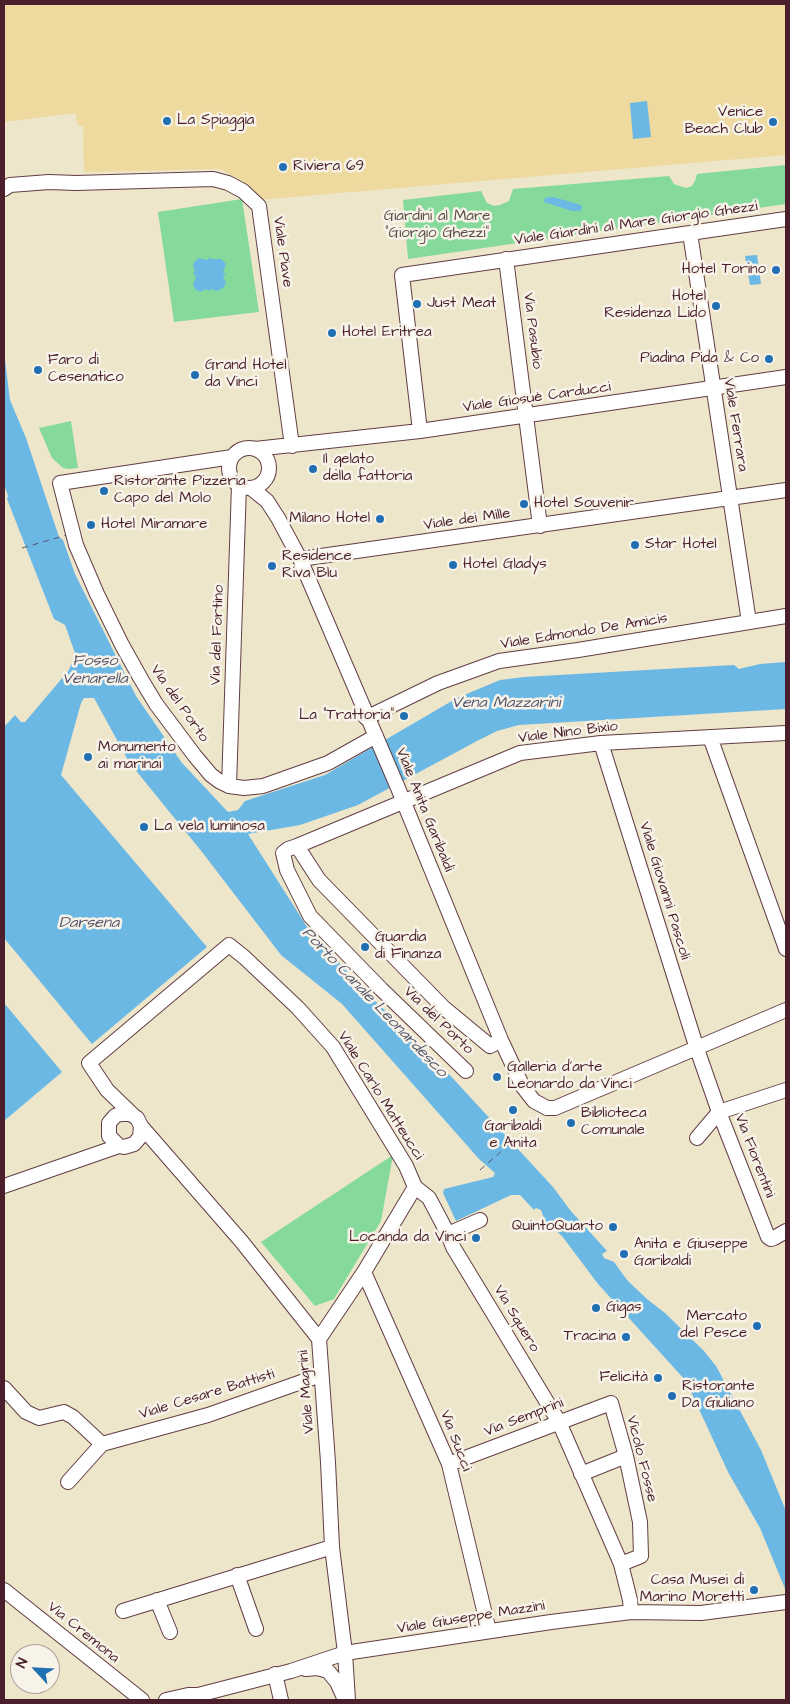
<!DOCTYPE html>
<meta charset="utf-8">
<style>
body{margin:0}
#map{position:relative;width:790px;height:1704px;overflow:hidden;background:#ede6cb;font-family:"Architects Daughter",sans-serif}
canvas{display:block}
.frame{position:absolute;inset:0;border:5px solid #4a1f2b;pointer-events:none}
.north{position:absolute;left:10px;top:1644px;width:50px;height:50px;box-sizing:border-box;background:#f7f3e8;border:1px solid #b29e9c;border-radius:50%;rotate:295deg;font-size:14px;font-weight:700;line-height:20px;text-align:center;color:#4a1f2b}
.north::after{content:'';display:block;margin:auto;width:18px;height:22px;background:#1f6fb2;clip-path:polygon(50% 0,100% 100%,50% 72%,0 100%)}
</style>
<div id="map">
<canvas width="790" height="1704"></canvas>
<div class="frame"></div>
<div class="north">N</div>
</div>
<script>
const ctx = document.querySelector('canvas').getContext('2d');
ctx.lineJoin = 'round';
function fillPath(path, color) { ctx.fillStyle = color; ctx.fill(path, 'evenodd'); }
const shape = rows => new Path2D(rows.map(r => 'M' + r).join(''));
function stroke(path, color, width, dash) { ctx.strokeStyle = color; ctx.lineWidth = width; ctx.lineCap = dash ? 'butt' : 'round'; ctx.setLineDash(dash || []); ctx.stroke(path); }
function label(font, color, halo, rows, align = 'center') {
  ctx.font = font + ' "Architects Daughter",sans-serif'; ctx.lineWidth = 5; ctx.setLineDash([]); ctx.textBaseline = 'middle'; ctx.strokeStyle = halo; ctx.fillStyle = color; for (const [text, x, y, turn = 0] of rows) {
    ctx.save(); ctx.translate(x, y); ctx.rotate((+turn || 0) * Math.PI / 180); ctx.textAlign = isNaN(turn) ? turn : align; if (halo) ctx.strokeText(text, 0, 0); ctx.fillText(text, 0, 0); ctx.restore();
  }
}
fillPath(shape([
 [786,165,786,204,408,259,403,200,481,191,487,203,494,206,500,205,509,201,513,189,669,176,674,184,686,188,692,186,695,181,697,174],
 [242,199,259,312,174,322,158,212],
 [71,421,78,468,69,469,63,468,52,458,39,428],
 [393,1155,381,1221,334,1299,315,1306,261,1242]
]), '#85d99b');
fillPath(shape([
 [4,4,786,4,786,155,270,199,262,199,242,181,220,169,84,172,83,126,77,125,76,113,4,122]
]), '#eeda9e');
fillPath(shape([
 [647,101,651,137,633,139,630,103],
 [553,197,578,204,582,206,582,209,579,211,572,211,544,202,545,198],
 [757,255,761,284,750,285,745,256],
 [210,257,212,259,221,259,226,264,223,272,226,274,223,276,226,283,223,288,217,291,210,289,209,291,206,289,200,292,195,289,193,285,196,276,193,274,195,271,193,266,194,262,199,258,208,260],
 [4,352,10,400,26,438,59,537,63,540,75,574,136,696,182,763,228,812,238,810,245,801,325,775,457,698,500,680,524,677,734,665,739,669,760,664,786,662,786,709,519,725,497,731,477,741,358,805,300,825,248,834,309,930,367,993,435,1059,553,1187,570,1210,607,1251,602,1254,604,1258,614,1262,627,1280,647,1299,665,1313,704,1351,716,1366,761,1450,786,1511,786,1591,760,1528,728,1472,686,1381,598,1284,562,1236,545,1221,541,1210,536,1208,534,1210,520,1195,511,1195,456,1221,443,1193,444,1189,493,1177,495,1173,479,1159,342,1004,281,955,202,852,129,762,94,698,84,698,81,703,61,775,207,947,92,1044,4,938,4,727,15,715,21,722,25,722,69,670,75,653,65,625,54,619,7,499,8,496,4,484],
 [4,1003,62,1072,4,1121]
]), '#6bb8e5');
stroke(shape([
 [22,548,67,535],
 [480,1170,512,1142]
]), '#56556c', 1, [6, 5]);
const minor = shape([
 [4,189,10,185,49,182,76,183,213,179,228,183,243,191,259,206,292,446],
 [690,233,749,622],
 [506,259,540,526],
 [420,431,402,275,786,219],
 '229 468a20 20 0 1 1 40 0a20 20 0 1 1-40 0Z',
 [255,449,420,431,786,377],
 [232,457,60,483,76,545,97,594,122,645,141,679,156,704,195,756,211,775,219,781,229,786,244,788,263,786,328,763,376,736],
 [251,488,267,501,278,518,300,559,398,788,501,1040,523,1087,534,1101,547,1108,555,1108,786,1010],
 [300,559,786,490],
 [366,718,438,683,499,661,578,650,786,616],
 [710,737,786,949],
 [601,743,697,1049,719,1112,768,1237,771,1239,774,1238,786,1231],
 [229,786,239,485],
 [297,846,319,880,444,1008,490,1046,501,1040],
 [466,1071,381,989,310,916,287,870,283,853,288,849,297,846,520,753,601,743,786,733],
 [134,1116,107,1090,89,1063,229,945,244,957,298,1008,333,1047,406,1166,415,1187,429,1198,448,1234,453,1247,559,1422,621,1564,630,1600,631,1612],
 [141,1126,242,1242,319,1339,328,1462,332,1547,345,1653,348,1700],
 [697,1138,719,1112,786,1090],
 [4,1186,119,1146,124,1147,134,1144,140,1137,141,1126,137,1118,130,1114,120,1114,115,1116,109,1123,109,1136,119,1146],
 [448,1234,480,1220],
 [364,1272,449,1464,489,1631],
 [319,1339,364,1272,415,1187],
 [4,1388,26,1412,39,1418,64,1412,73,1417,102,1444],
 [449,1464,611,1403,626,1456,640,1522,641,1556,621,1564],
 [581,1474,626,1456],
 [68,1482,102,1444,208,1415,321,1375],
 [237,1575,256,1629],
 [4,1590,142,1700],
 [157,1600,170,1632],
 [123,1611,332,1547],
 [306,1669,317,1668,328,1671,337,1682,345,1700],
 [275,1674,281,1700],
 [166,1700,188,1695,198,1695,291,1671,345,1653,551,1622,631,1612,701,1613,786,1602]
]);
stroke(minor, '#623d43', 16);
stroke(minor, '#fff', 14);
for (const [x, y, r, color] of [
 [167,121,5,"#1f6fb2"],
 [773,122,5,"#1f6fb2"],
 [283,167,5,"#1f6fb2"],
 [776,270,5,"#1f6fb2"],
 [417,304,5,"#1f6fb2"],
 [716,306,5,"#1f6fb2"],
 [332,333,5,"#1f6fb2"],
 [769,359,5,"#1f6fb2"],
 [38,370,5,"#1f6fb2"],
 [195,375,5,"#1f6fb2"],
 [313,469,5,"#1f6fb2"],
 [104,491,5,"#1f6fb2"],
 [524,504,5,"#1f6fb2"],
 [380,519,5,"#1f6fb2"],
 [91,525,5,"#1f6fb2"],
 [635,545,5,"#1f6fb2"],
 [453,565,5,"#1f6fb2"],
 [272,566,5,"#1f6fb2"],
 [404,716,5,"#1f6fb2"],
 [88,757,5,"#1f6fb2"],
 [144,827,5,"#1f6fb2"],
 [365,947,5,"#1f6fb2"],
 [497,1077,5,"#1f6fb2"],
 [513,1110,5,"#1f6fb2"],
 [571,1123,5,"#1f6fb2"],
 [613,1227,5,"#1f6fb2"],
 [476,1238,5,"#1f6fb2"],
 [624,1254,5,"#1f6fb2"],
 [596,1308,5,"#1f6fb2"],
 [757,1326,5,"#1f6fb2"],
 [626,1337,5,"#1f6fb2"],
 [658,1378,5,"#1f6fb2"],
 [672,1396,5,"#1f6fb2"],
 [754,1590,5,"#1f6fb2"]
]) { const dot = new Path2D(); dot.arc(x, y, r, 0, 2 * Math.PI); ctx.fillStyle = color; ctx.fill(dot); stroke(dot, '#f7f3e8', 2); }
label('15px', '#4a1f2b', '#f7f3e8', [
 ["Venice",763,113,"right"],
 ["Beach Club",763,130,"right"],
 ["La Spiaggia",177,121],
 ["Riviera 69",293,167],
 ["Hotel Torino",766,270,"right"],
 ["Hotel",706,297,"right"],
 ["Residenza Lido",706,314,"right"],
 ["Just Meat",427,304],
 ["Hotel Eritrea",342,333],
 ["Piadina Pida & Co",759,359,"right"],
 ["Faro di",48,361],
 ["Cesenatico",48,378],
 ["Grand Hotel",205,366],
 ["da Vinci",205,383],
 ["Il gelato",323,460],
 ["della fattoria",323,477],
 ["Ristorante Pizzeria",114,482],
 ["Capo del Molo",114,499],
 ["Hotel Souvenir",534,504],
 ["Milano Hotel",370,519,"right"],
 ["Hotel Miramare",101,525],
 ["Star Hotel",645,545],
 ["Residence",282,557],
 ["Riva Blu",282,574],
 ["Hotel Gladys",463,565],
 ["La \"Trattoria\"",394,716,"right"],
 ["Monumento",98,748],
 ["ai marinai",98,765],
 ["La vela luminosa",154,827],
 ["Guardia",375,938],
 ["di Finanza",375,955],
 ["Galleria d'arte",507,1068],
 ["Leonardo da Vinci",507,1085],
 ["Biblioteca",581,1114],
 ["Comunale",581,1131],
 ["Garibaldi",513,1127,"center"],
 ["e Anita",513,1144,"center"],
 ["QuintoQuarto",603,1227,"right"],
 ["Locanda da Vinci",466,1238,"right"],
 ["Anita e Giuseppe",634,1245],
 ["Garibaldi",634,1262],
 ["Gigas",606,1308],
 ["Mercato",747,1317,"right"],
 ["del Pesce",747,1334,"right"],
 ["Tracina",616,1337,"right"],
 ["Felicità",648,1378,"right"],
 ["Ristorante",682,1387],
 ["Da Giuliano",682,1404],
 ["Casa Musei di",744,1581,"right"],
 ["Marino Moretti",744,1598,"right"]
], 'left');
label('15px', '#594e47', '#f7f3e8', [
 ["Giardini al Mare",437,217],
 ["\"Giorgio Ghezzi\"",437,234]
]);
label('15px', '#4a1f2b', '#f7f3e8', [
 ["Viale Giardini al Mare Giorgio Ghezzi",636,224,-8],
 ["Viale Piave",282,252,82],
 ["Via Pasubio",532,331,83],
 ["Viale Giosuè Carducci",537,398,-8],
 ["Viale Ferrara",735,425,81],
 ["Viale dei Mille",467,520,-8],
 ["Viale Edmondo De Amicis",584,632,-9],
 ["Via del Fortino",218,635,-88],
 ["Via del Porto",179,704,55],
 ["Viale Nino Bixio",568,733,-7],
 ["Viale Anita Garibaldi",424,810,68],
 ["Viale Giovanni Pascoli",664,891,73],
 ["Via del Porto",438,1021,44],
 ["Viale Carlo Matteucci",380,1096,58],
 ["Via Fiorentini",754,1156,69],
 ["Via Squero",516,1319,59],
 ["Viale Magrini",307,1392,-94],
 ["Viale Cesare Battisti",207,1395,-17],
 ["Via Semprini",524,1418,-21],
 ["Via Succi",455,1441,69],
 ["Vicolo Fosse",641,1459,76],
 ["Viale Giuseppe Mazzini",471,1618,-9],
 ["Via Cremona",83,1633,39]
]);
label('italic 16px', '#56556c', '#f7f3e8', [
 ["Fosso",95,662],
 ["Venarella",95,680],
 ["Vena Mazzarini",506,704],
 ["Darsena",89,924],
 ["Porto Canale Leonardesco",374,1003,46]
]);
</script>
